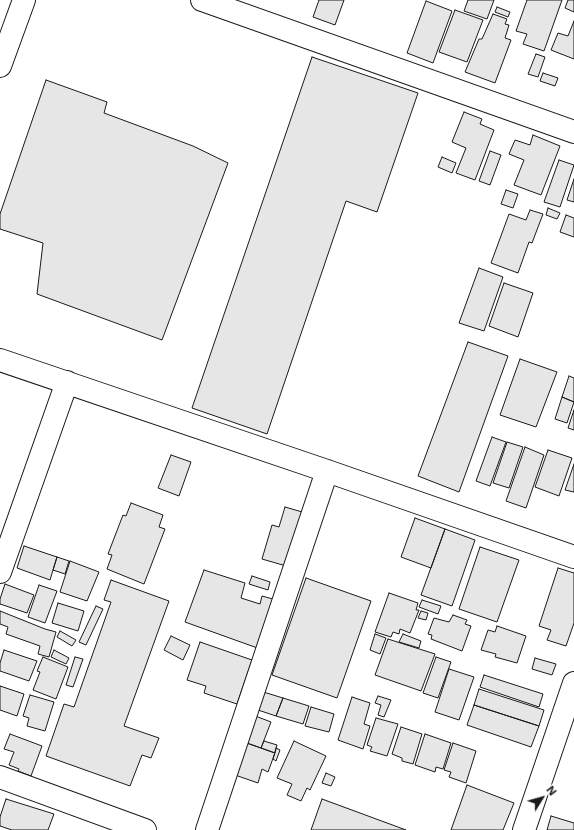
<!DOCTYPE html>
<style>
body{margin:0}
#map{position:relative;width:574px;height:830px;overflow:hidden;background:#fff;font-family:Inter,sans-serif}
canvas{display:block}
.north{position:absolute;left:522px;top:778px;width:40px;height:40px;-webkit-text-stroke:3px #fff;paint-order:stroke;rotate:53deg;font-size:11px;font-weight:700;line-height:16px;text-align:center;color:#1a1a1a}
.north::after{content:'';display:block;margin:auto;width:14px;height:18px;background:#1a1a1a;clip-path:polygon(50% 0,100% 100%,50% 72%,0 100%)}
</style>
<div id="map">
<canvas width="574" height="830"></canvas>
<div class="north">N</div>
</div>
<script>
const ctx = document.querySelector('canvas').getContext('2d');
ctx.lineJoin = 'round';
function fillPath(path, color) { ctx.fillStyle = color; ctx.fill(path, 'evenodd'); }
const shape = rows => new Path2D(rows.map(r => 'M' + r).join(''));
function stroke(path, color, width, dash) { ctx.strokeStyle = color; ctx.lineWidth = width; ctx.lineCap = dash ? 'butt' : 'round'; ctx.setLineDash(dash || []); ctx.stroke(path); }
const building = shape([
 [319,0,344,0,335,25,313,17,319,0],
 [468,0,494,0,487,19,464,11,468,0],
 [527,0,562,0,544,51,523,44,527,34,516,31,527,0],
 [568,0,574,0,574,12,565,8,568,0],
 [426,1,452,11,433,63,407,53,426,1],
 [497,7,510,12,508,17,495,12,497,7],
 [455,10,483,20,467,62,439,52,455,10],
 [493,14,507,19,505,24,509,25,505,38,511,40,495,83,465,72,479,39,482,39,493,14],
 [574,21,574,59,551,50,558,33,568,36,574,21],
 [536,54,545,57,538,77,528,74,536,54],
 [312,57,418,93,377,212,346,201,267,434,192,408,312,57],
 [543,73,558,78,555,86,540,81,543,73],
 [46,80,107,102,104,113,193,146,228,163,162,340,37,294,43,243,0,229,0,214,46,80],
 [464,112,482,119,480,124,494,130,475,180,456,173,466,148,452,142,464,112],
 [533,135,560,146,541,195,514,185,524,160,509,154,515,140,530,145,533,135],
 [490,151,501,155,490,185,479,181,490,151],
 [442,157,456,163,452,173,438,167,442,157],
 [559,160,574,165,560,207,544,202,559,160],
 [574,179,574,202,567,200,574,179],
 [506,190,518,194,513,208,501,204,506,190],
 [548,208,560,213,557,219,546,215,548,208],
 [530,210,543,214,532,243,529,242,518,273,491,263,509,214,526,220,530,210],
 [566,215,574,218,574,237,560,232,566,215],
 [479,268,503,277,484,331,459,323,479,268],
 [504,283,533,293,518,337,489,326,504,283],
 [468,342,508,356,459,492,418,476,468,342],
 [520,359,557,372,536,427,500,415,520,359],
 [569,376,574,378,574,402,562,397,569,376],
 [562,397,574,402,567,423,555,419,562,397],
 [574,410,574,430,568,428,574,410],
 [492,437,506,442,490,486,476,481,492,437],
 [507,442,523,447,509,488,493,483,507,442],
 [525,447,544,455,526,508,506,501,525,447],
 [548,450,572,458,559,496,535,487,548,450],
 [171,455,191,462,179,496,158,488,171,455],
 [574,464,574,492,565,490,574,464],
 [131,503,163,515,159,527,165,529,144,584,107,569,112,555,108,554,123,515,126,516,131,503],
 [285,507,309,514,293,568,262,559,272,525,279,527,285,507],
 [415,518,445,529,431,568,401,557,415,518],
 [445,529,475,540,452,606,421,595,445,529],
 [24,546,57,557,50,580,17,568,24,546],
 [480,547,519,560,497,622,459,609,480,547],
 [57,557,69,561,65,574,53,570,57,557],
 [70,561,99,572,87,601,60,592,70,561],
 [558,568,574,573,574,623,566,646,547,640,551,630,539,626,558,568],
 [204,570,245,583,241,598,260,604,262,596,280,601,263,650,185,622,204,570],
 [252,576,270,582,268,590,249,584,252,576],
 [306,578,371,601,337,698,272,675,306,578],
 [111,580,169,601,124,726,159,738,151,758,142,755,130,786,46,756,64,704,74,707,111,602,104,600,111,580],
 [5,584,34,595,27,613,0,604,0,599,5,584],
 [39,585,57,591,45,623,28,617,39,585],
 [389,593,418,603,416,610,419,610,410,633,400,629,399,634,393,632,391,637,375,632,389,593],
 [422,600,441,606,438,614,419,607,422,600],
 [58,603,84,611,78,631,52,623,58,603],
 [96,606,103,609,86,645,79,642,96,606],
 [0,611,45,629,56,632,49,657,38,654,40,646,6,634,8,627,0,624,0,611],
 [421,611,428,613,426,620,418,618,421,611],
 [453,615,467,620,465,624,471,626,462,651,431,639,432,635,428,634,434,618,449,622,453,615],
 [497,626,526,636,517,663,495,657,496,654,481,650,488,630,495,632,497,626],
 [60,631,76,640,72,646,57,637,60,631],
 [375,634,386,638,380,654,370,650,375,634],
 [403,634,421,641,419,648,399,642,403,634],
 [171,636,190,645,183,660,164,650,171,636],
 [388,639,435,654,421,691,375,675,388,639],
 [200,642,252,660,237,704,204,693,206,686,187,680,200,642],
 [4,650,37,661,29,681,0,671,0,663,4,650],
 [54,650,69,658,66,664,51,657,54,650],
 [43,657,68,667,56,699,33,690,40,672,37,671,43,657],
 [75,657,83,659,73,687,66,685,75,657],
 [436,657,451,662,438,698,423,693,436,657],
 [535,658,556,664,552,675,532,669,535,658],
 [449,669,474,677,459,720,435,712,449,669],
 [484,675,543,694,539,707,480,687,484,675],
 [0,686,24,694,17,716,0,710,0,686],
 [479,689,544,710,539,726,474,705,479,689],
 [260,691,283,698,276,716,255,709,260,691],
 [30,695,54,702,45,731,27,726,29,718,23,716,30,695],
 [378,696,391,700,384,717,378,715,381,705,375,703,378,696],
 [352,697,370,703,364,724,370,726,363,749,338,740,352,697],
 [283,698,309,706,303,724,276,716,283,698],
 [474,705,539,726,531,747,467,725,474,705],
 [311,707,334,714,329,732,305,726,311,707],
 [250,714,271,722,261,748,241,741,250,714],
 [376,718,398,724,387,756,370,751,372,747,367,745,376,718],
 [401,727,422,734,413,764,402,761,402,758,392,754,401,727],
 [10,734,42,746,31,776,18,771,19,769,9,765,14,752,4,749,10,734],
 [425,734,451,743,443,769,436,767,435,772,415,765,425,734],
 [241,741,275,753,268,772,262,769,258,783,235,775,241,741],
 [264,741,277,745,275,753,261,748,264,741],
 [294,741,326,756,310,790,307,788,301,801,287,795,292,784,277,778,294,741],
 [453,743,476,751,466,783,449,777,451,772,444,770,453,743],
 [276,748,280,750,276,761,273,759,276,748],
 [326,773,335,777,331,786,322,783,326,773],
 [467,785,514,803,503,830,451,830,467,785],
 [6,799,54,814,48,830,12,830,0,826,0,817,6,799],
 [322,799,406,830,311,830,322,799],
 [551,816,574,823,574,830,547,830,551,816]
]);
fillPath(building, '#e6e6e6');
stroke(building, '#1a1a1a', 1);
const minor = shape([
 [202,0,574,132],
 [0,66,24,0],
 [0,360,327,471,574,557],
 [0,572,67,382],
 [0,777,145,830],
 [207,830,327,471],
 [524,830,574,683]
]);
stroke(minor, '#1a1a1a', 24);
stroke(minor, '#fff', 22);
</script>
